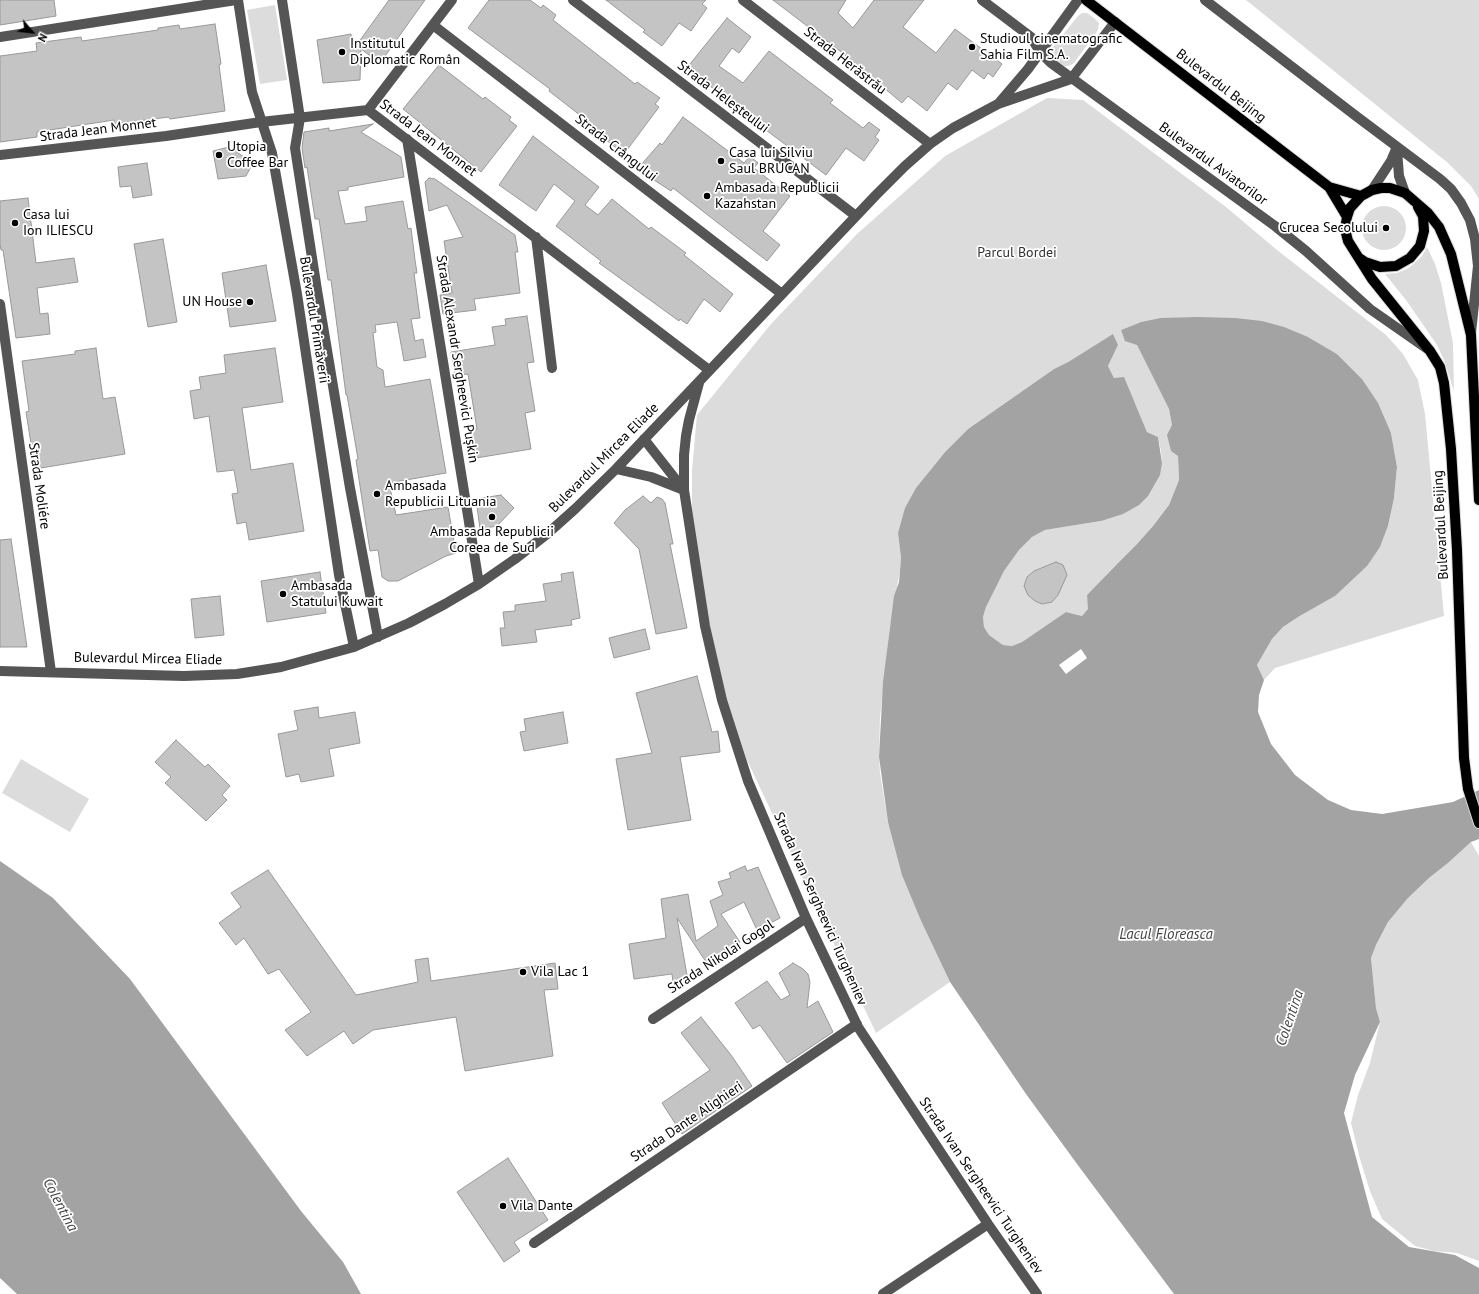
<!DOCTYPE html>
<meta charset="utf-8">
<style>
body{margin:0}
#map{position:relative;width:1479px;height:1294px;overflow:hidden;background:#fff;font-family:"PT Sans",sans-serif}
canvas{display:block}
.north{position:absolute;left:12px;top:12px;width:40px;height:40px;-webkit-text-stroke:3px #fff;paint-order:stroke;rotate:118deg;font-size:11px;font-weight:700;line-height:16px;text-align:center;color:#000}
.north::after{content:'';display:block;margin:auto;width:14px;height:18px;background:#000;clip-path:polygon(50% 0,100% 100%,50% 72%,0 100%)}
</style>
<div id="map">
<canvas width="1479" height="1294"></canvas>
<div class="north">N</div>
</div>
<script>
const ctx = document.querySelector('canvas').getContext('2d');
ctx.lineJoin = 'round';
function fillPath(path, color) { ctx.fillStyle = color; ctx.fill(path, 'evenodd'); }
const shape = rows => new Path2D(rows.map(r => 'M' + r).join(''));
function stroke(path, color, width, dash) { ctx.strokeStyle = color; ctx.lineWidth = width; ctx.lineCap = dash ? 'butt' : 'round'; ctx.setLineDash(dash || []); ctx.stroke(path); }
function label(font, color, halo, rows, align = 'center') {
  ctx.font = font + ' "PT Sans",sans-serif'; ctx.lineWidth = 3.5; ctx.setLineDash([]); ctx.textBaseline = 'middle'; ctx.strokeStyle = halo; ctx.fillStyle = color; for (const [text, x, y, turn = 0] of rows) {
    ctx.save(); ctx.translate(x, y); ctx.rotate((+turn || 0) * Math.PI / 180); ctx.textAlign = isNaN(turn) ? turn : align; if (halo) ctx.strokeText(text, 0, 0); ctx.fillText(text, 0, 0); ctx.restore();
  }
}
fillPath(shape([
 [1246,0,1479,0,1479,199,1471,186,1448,163],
 [275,5,287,80,260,84,247,10],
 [1082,13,1087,13,1094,18,1099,23,1098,30,1074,63,1069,66,1064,66,1055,60,1051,54,1053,47,1078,16],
 [1047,98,1083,100,1226,207,1277,250,1386,335,1403,354,1418,380,1425,414,1444,616,1275,668,1264,680,1257,665,1272,639,1283,627,1298,617,1335,596,1380,547,1388,526,1394,498,1397,467,1391,433,1362,379,1337,354,1308,337,1160,318,1141,322,1121,330,1137,345,1169,409,1178,456,1179,480,1169,505,1153,526,1137,544,1120,561,1087,595,1089,609,1082,616,1066,612,1022,642,1012,646,1003,645,989,635,984,627,983,617,986,607,995,588,1004,571,1019,550,1032,537,1045,530,1101,521,1162,463,1161,451,1158,437,1147,432,1135,403,1114,378,1108,366,1118,345,1070,361,1054,369,968,429,945,452,928,473,898,533,901,558,900,570,890,626,880,717,879,757,880,773,888,822,922,923,950,982,876,1033,746,758,722,683,707,612,692,521,692,470,697,415,771,324,857,234,945,156],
 '1362 228a22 22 0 1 1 44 0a22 22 0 1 1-44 0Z',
 [1427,247,1435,264,1441,283,1453,343,1454,391,1444,360,1437,345,1406,300,1385,274,1397,273,1409,268,1422,256],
 [21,759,89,799,70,832,2,793],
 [1471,842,1479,856,1479,1261,1457,1253,1434,1251,1415,1246,1382,1219,1370,1191,1360,1159,1351,1123,1358,1095,1370,1063,1380,1022,1376,1008,1371,958,1376,945,1388,922,1408,898,1429,878,1448,863]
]), '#dcdcdc');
fillPath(shape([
 [1198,317,1235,318,1262,321,1284,327,1308,337,1337,354,1362,379,1378,403,1391,433,1397,467,1394,498,1388,526,1380,547,1367,566,1335,596,1298,617,1283,627,1272,639,1257,665,1264,680,1259,695,1258,712,1271,744,1295,775,1328,800,1351,810,1382,814,1453,802,1479,790,1479,839,1471,842,1448,863,1429,878,1408,898,1388,922,1376,945,1371,958,1376,1008,1380,1022,1355,1075,1344,1113,1372,1217,1409,1247,1455,1255,1479,1268,1479,1294,1174,1294,1080,1168,1026,1094,950,982,922,923,902,875,888,822,879,757,883,682,894,596,899,582,901,558,898,533,905,508,916,488,945,452,968,429,1054,369,1070,361,1113,334,1118,345,1108,366,1114,378,1124,377,1147,432,1158,437,1162,463,1160,475,1148,496,1139,505,1123,514,1101,521,1045,530,1032,537,1019,550,1004,571,986,607,983,617,984,627,989,635,1003,645,1012,646,1022,642,1066,612,1082,616,1088,609,1087,595,1120,561,1137,544,1153,526,1169,505,1179,480,1178,456,1171,451,1167,435,1172,425,1169,409,1137,345,1125,341,1121,330,1141,322,1160,318],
 [0,861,53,898,130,979,301,1211,343,1262,361,1294,17,1294,0,1278]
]), '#a3a3a3');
fillPath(shape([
 [1081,649,1087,658,1066,674,1059,665]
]), '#fff');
const building = shape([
 [0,0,54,0,56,16,0,25,0,0],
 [389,0,425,0,380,63,361,49,360,80,323,83,317,40,351,34,353,50,389,0],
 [489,0,530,0,541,8,543,5,556,15,553,20,635,84,637,82,660,98,655,104,659,107,624,154,597,133,599,130,549,91,550,89,468,28,489,0],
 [606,0,706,0,702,4,707,8,691,31,679,23,662,46,643,32,645,30,606,0],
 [773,0,846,0,838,13,853,28,874,0,924,0,903,27,936,53,955,29,1002,64,993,77,988,73,984,79,972,70,957,90,948,83,927,111,908,96,902,103,840,51,773,0],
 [727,18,751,37,739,53,732,48,719,66,743,83,769,51,833,100,830,103,863,128,869,122,880,130,875,137,879,140,864,161,846,148,826,175,734,106,735,104,686,69,727,18],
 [215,24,221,64,219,65,225,111,170,119,169,117,114,124,114,120,37,132,37,137,0,142,0,56,37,51,36,43,81,37,82,41,158,30,158,28,179,25,180,29,215,24],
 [439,65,483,99,485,97,511,117,509,120,517,126,481,172,403,109,439,65],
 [683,117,744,163,750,156,758,163,754,168,790,196,763,231,780,245,767,261,673,188,671,191,654,180,649,171,641,165,660,143,662,145,683,117],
 [373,124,361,132,401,157,404,177,348,187,348,190,338,191,345,224,367,221,365,207,403,201,408,229,411,228,415,260,417,273,414,273,420,318,411,319,415,341,423,339,426,357,404,361,397,322,375,325,376,332,373,333,377,367,383,370,385,387,430,379,446,473,389,483,396,515,448,507,456,553,446,556,398,581,388,581,382,577,378,550,370,551,356,460,358,459,347,395,346,395,331,280,328,280,319,219,315,219,307,167,305,168,302,148,304,132,329,128,329,131,373,124],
 [533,136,599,187,585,205,598,215,612,199,649,229,651,227,686,253,684,255,733,294,720,312,704,299,687,324,680,319,679,321,599,263,601,261,556,226,575,201,554,184,536,211,499,185,533,136],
 [229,147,253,163,246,176,218,179,213,151,229,147],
 [147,163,152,195,133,198,131,186,120,187,118,167,147,163],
 [429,178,435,179,515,235,518,252,515,252,520,293,474,299,476,310,443,314,440,295,452,293,444,241,463,237,447,205,429,211,425,182,429,178],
 [28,198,36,263,74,258,78,282,37,288,40,314,48,313,50,334,16,338,3,250,1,250,0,244,0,201,28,198],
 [163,239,177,322,148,327,134,244,163,239],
 [266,265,276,321,230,327,222,273,266,265],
 [527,316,534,362,527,363,535,411,525,413,531,449,476,458,471,430,477,429,468,374,455,376,451,352,495,345,492,327,506,325,505,319,527,316],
 [96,348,103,399,115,397,125,454,35,469,26,412,29,411,22,361,75,354,75,351,96,348],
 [275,348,283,402,242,408,251,470,293,463,304,531,249,540,246,522,237,524,232,494,238,493,234,470,217,472,209,416,194,419,190,391,201,389,199,377,226,373,224,355,275,348],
 [501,495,514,508,497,526,480,529,476,499,501,495],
 [643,496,651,503,657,497,662,499,665,503,673,544,670,544,687,628,656,634,639,549,614,523,625,510,643,496],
 [11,539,27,647,0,647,0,540,11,539],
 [1056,562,1063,565,1067,575,1058,595,1052,602,1042,604,1035,601,1028,595,1024,586,1027,577,1034,571,1056,562],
 [320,572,326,613,267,622,261,581,320,572],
 [573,572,580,618,571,620,572,625,535,630,537,642,502,646,500,628,505,628,503,612,515,611,515,605,546,601,543,584,562,581,561,574,573,572],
 [220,596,224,635,195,638,191,599,220,596],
 [645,629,650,649,614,658,609,638,645,629],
 [697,676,712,732,718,731,720,752,680,757,691,820,628,830,616,759,652,753,636,693,697,676],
 [318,707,319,718,355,712,360,743,329,749,334,776,301,782,299,774,286,777,278,734,298,730,294,711,318,707],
 [563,712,568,743,524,751,520,732,526,731,524,719,563,712],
 [176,740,205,767,208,764,230,786,222,795,227,800,206,821,165,783,171,777,155,762,176,740],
 [745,866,747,871,758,867,780,918,757,930,744,902,721,914,740,942,708,965,677,918,688,981,673,983,672,974,634,979,629,944,666,938,661,899,688,894,696,941,718,926,710,901,723,895,718,882,731,878,729,873,745,866],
 [268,870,356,995,418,982,415,960,428,958,431,981,555,963,558,989,544,990,553,1056,465,1071,456,1017,373,1030,353,1044,344,1031,307,1056,285,1030,311,1012,279,969,268,974,244,938,236,945,219,923,241,907,231,893,268,870],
 [793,963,803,969,808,974,810,982,807,1008,818,1001,833,1032,787,1063,760,1025,753,1029,735,1003,767,981,781,1000,790,995,779,973,793,963],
 [701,1017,731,1055,752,1086,682,1134,662,1103,710,1070,681,1033,701,1017],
 [508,1158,548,1220,514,1242,520,1251,504,1262,457,1192,508,1158]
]);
fillPath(building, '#c4c4c4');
stroke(building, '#999', 1);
const major = shape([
 [1086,0,1329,187,1361,196],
 [1329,187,1347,217],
 [1359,258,1365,262,1380,267,1396,266,1410,258,1420,246,1424,231,1423,216,1418,207],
 [1479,500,1471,335,1451,254,1439,227,1428,213,1405,193,1390,188,1381,188,1372,190,1361,196,1350,208,1347,217,1345,229,1348,241,1372,279,1430,351,1440,367,1444,383,1451,449,1457,550,1464,758,1468,789,1479,823]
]);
stroke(major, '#dbdbdb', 12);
stroke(shape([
 [238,0,252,92,272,153,297,294,339,575,354,647],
 [282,0,300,118,295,148,317,290,350,488,378,637],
 [573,0,856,216],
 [743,0,930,144],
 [982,0,1031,37,1040,52,1051,63,1275,226,1306,251,1370,309,1426,348],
 [1205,0,1356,116,1440,179,1451,189,1461,203,1470,220,1475,239,1478,266,1471,333],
 [433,25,782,294],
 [0,37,236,0],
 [999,103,1028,69,1078,0],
 [368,110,452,0],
 [407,139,479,584],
 [1397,150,1399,176,1405,193],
 [0,155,166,136,261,122,368,110,709,370],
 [1372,190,1391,161,1397,147],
 [536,237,552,368],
 [0,304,51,672],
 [699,383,689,420,686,436,684,455,684,490,705,626,722,700,748,781,806,918,858,1027,988,1224,1037,1294],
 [644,439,684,490],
 [616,469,651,477,684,490],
 [0,671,184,676,237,674,281,667,354,647,409,623,445,604,479,584,515,559,547,534,575,509,616,469,876,195,905,166,930,144,953,128,998,104,1071,79,1115,22],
 [653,1019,806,918],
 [534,1243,857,1024],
 [883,1294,988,1224]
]), '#555', 10);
stroke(major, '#000', 10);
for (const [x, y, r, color] of [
 [972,47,4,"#000"],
 [342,52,4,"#000"],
 [219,155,4,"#000"],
 [721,161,4,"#000"],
 [707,196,4,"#000"],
 [15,223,4,"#000"],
 [1386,228,4,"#000"],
 [250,302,4,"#000"],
 [377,494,4,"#000"],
 [492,517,4,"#000"],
 [283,594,4,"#000"],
 [523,972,4,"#000"],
 [503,1206,4,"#000"]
]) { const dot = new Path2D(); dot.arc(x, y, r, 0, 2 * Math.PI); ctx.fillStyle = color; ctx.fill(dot); stroke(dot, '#fff', 1.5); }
label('14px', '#000', '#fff', [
 ["Studioul cinematografic",980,39],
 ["Sahia Film S.A.",980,55],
 ["Institutul",350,44],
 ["Diplomatic Român",350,60],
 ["Utopia",227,147],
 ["Coffee Bar",227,163],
 ["Casa lui Silviu",729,153],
 ["Saul BRUCAN",729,169],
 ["Ambasada Republicii",715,188],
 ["Kazahstan",715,204],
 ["Casa lui",23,215],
 ["Ion ILIESCU",23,231],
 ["Crucea Secolului",1378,228,"right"],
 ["UN House",242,302,"right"],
 ["Ambasada",385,486],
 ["Republicii Lituania",385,502],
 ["Ambasada Republicii",492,532,"center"],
 ["Coreea de Sud",492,548,"center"],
 ["Ambasada",291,586],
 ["Statului Kuwait",291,602],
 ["Vila Lac 1",531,972],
 ["Vila Dante",511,1206]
], 'left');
label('14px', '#000', '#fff', [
 ["Strada Herăstrău",845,61,38],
 ["Bulevardul Beijing",1221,86,38],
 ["Strada Heleșteului",723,97,37],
 ["Strada Jean Monnet",98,130,-7],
 ["Strada Jean Monnet",428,138,37],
 ["Strada Crângului",616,148,38],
 ["Bulevardul Aviatorilor",1213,164,36],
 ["Bulevardul Primăverii",314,320,81],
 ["Strada Alexandr Sergheevici Pușkin",457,359,81],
 ["Bulevardul Mircea Eliade",604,458,-45],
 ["Strada Moliére",39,486,82],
 ["Bulevardul Beijing",1441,525,-93],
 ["Bulevardul Mircea Eliade",148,659,1],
 ["Strada Ivan Sergheevici Turgheniev",820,909,66],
 ["Strada Nikolai Gogol",721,957,-33],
 ["Strada Dante Alighieri",687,1122,-34],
 ["Strada Ivan Sergheevici Turgheniev",981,1186,56]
]);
label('14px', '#333', '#fff', [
 ["Parcul Bordei",1017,253]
]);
label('italic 15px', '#444', '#fff', [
 ["Lacul Floreasca",1166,935],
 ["Colentina",1290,1018,-71],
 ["Colentina",60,1205,62]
]);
</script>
